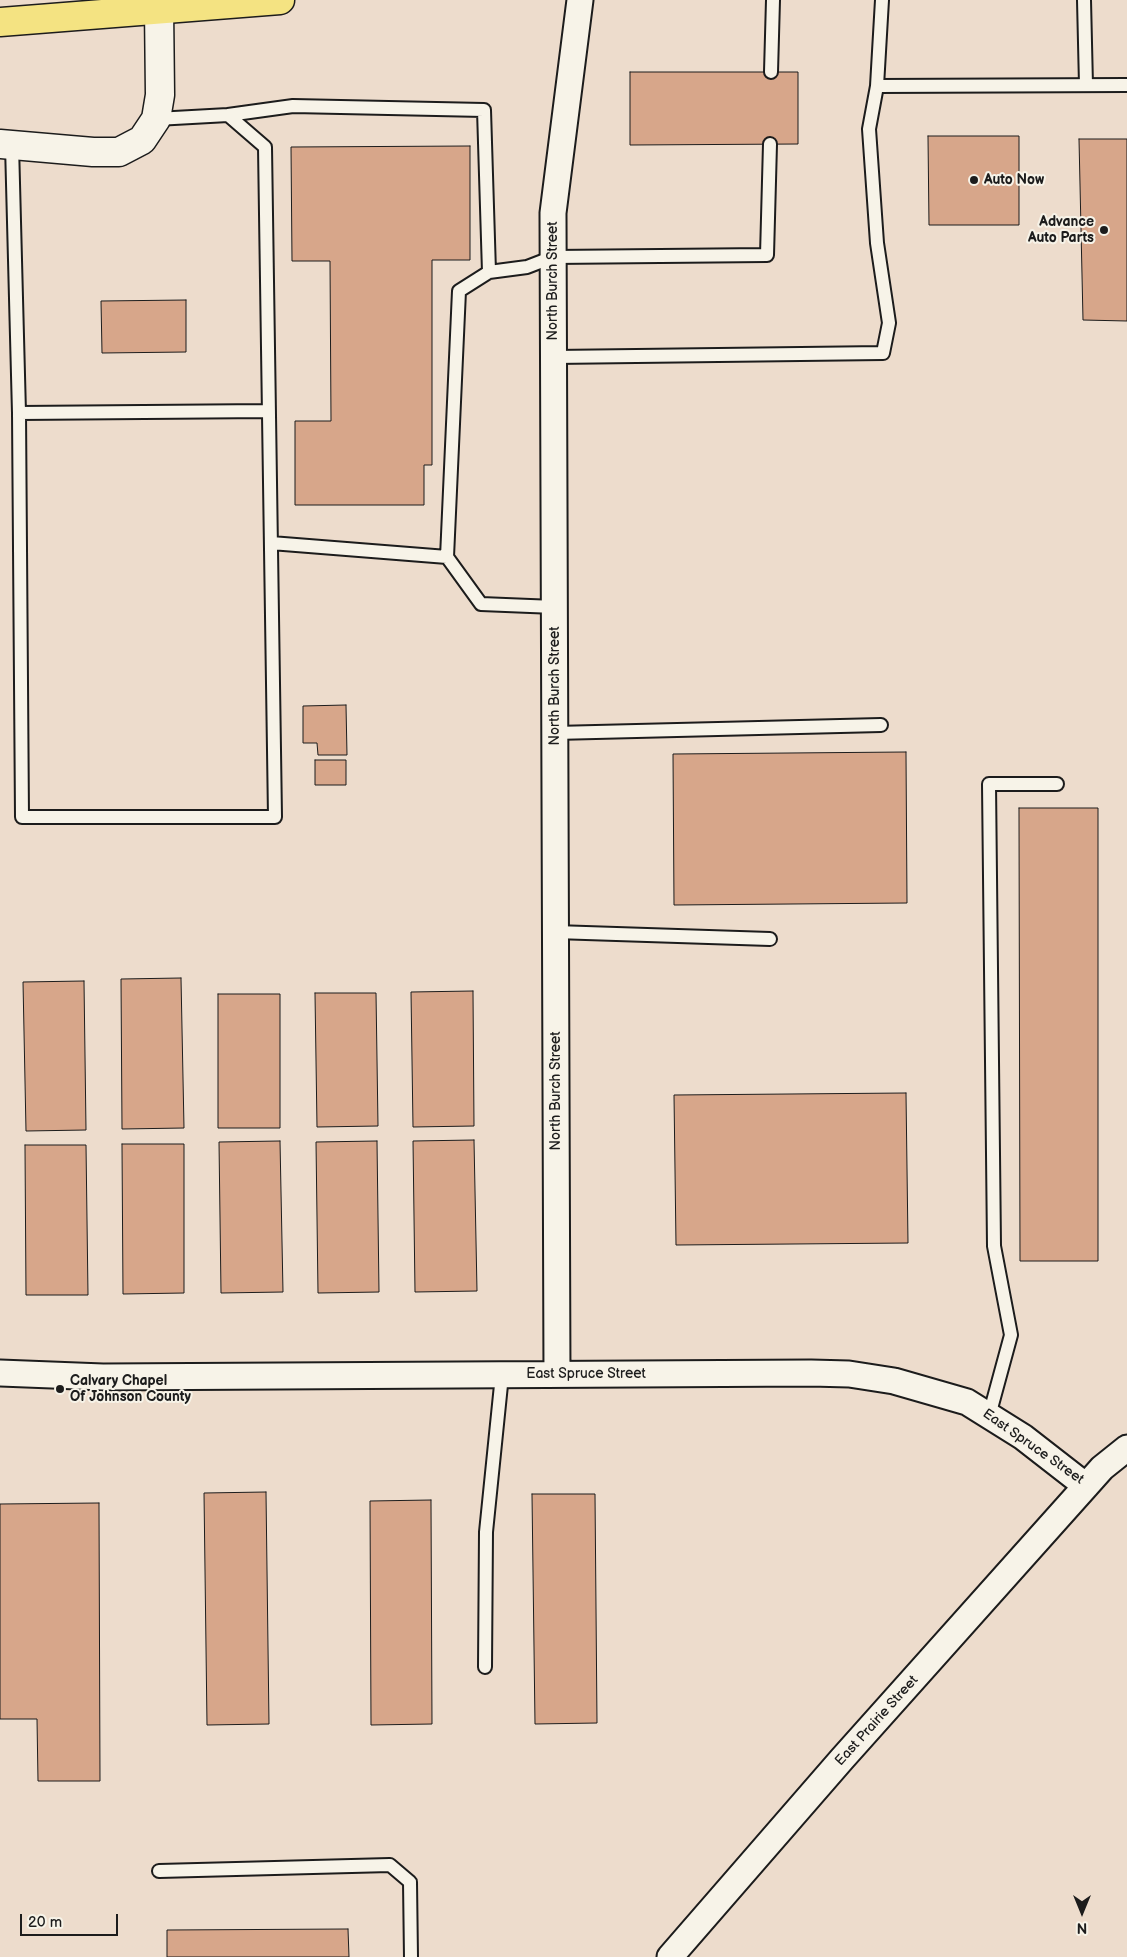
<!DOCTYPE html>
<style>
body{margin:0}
#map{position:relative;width:1127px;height:1957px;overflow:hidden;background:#eddccc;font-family:"Balsamiq Sans",sans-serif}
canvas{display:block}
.north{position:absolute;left:1057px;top:1887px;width:50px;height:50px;-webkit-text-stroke:4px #f7f3e8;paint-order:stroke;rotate:180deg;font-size:14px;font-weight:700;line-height:20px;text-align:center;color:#1c1c1c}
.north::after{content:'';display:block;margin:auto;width:18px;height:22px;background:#1c1c1c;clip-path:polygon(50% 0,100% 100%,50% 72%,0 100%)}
.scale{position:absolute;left:20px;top:1914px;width:98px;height:22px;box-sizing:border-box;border:2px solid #1c1c1c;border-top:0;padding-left:6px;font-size:15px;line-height:18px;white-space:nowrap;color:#1c1c1c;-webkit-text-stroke:4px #f7f3e8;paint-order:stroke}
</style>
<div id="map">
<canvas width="1127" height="1957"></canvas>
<div class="north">N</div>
<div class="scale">20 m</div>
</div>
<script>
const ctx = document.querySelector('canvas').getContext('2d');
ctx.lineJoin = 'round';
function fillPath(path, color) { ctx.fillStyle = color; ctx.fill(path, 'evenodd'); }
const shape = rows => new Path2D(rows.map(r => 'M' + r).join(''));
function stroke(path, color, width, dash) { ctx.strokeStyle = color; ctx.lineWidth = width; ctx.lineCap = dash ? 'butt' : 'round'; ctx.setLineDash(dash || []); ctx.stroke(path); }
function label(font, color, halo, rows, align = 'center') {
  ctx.font = font + ' "Balsamiq Sans",sans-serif'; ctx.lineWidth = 4; ctx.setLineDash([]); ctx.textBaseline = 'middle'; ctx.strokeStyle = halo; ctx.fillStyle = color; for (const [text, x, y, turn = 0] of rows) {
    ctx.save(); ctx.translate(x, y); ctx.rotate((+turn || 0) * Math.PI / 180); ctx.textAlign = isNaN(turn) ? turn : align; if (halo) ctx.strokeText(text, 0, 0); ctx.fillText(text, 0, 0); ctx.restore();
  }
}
const building = shape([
 [630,72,798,72,798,144,630,145,630,72],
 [928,136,1019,136,1019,225,929,225,928,136],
 [1079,139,1127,139,1127,321,1083,320,1079,139],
 [470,146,470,260,432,260,432,465,424,465,424,505,295,505,295,421,331,421,330,261,292,261,291,147,470,146],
 [186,300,186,352,102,353,101,301,186,300],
 [346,705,347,755,318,755,317,743,303,743,303,706,346,705],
 [906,752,907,903,674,905,673,754,906,752],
 [315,760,346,760,346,785,315,785,315,760],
 [1019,808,1098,808,1098,1261,1020,1261,1019,808],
 [181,978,184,1128,122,1129,121,979,181,978],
 [84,981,86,1130,26,1131,23,982,84,981],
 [473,991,474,1126,413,1127,411,992,473,991],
 [315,993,376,993,378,1126,317,1127,315,993],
 [218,994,280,994,280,1128,218,1128,218,994],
 [906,1093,908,1243,676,1245,674,1095,906,1093],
 [474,1140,477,1291,415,1292,413,1141,474,1140],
 [280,1141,283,1292,221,1293,219,1142,280,1141],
 [377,1141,379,1292,318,1293,316,1142,377,1141],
 [122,1144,184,1144,184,1293,123,1294,122,1144],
 [25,1145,86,1145,88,1295,26,1295,25,1145],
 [266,1492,269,1724,207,1725,204,1493,266,1492],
 [532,1494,595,1494,597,1723,535,1724,532,1494],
 [431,1500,432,1724,371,1725,370,1501,431,1500],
 [99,1503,100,1781,38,1781,37,1719,0,1719,0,1504,99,1503],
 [348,1929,349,1957,167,1957,167,1930,348,1929]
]);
fillPath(building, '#d7a68a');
stroke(building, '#1c1c1c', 1);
const service = shape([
 [1084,0,1086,85],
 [771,72,773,0],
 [877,86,1127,85],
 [228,115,293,106,484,110,489,272,527,267,553,257,767,255,770,144],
 [12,145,19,413,269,411],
 [554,357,883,353,889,323,877,243,869,129,877,86,882,0],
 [19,413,22,817,275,817,265,147,228,115,156,119],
 [271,543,447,557,481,604,555,607],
 [447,557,459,291,489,272],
 [555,733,881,725],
 [555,932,770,939],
 [989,1416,1011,1335,994,1246,989,784,1057,784],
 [485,1667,486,1532,502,1375],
 [159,1871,390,1865,410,1882,411,1957]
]);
const minor = shape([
 [0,1373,103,1377,811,1373,849,1374,894,1381,967,1402,1023,1437,1086,1486],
 [557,1374,553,213,580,0],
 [670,1957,842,1759,1086,1486,1102,1468,1127,1448]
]);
const tertiary = shape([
 [0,144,93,152,119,152,142,140,156,119,160,95,159,8]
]);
const primary = shape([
 [0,22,280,0]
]);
stroke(service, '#1c1c1c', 16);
stroke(minor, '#1c1c1c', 29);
stroke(tertiary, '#1c1c1c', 31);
stroke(primary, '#1c1c1c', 31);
stroke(service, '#f7f3e8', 12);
stroke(minor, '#f7f3e8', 25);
stroke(tertiary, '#f7f3e8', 28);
stroke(primary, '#f4e382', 28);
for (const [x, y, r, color] of [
 [974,180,5,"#1c1c1c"],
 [1104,230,5,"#1c1c1c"],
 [60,1389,5,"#1c1c1c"]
]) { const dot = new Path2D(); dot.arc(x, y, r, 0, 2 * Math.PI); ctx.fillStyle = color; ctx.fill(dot); stroke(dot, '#f7f3e8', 2); }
label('bold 14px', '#1c1c1c', '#f7f3e8', [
 ["Auto Now",984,180],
 ["Advance",1094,222,"right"],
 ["Auto Parts",1094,238,"right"],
 ["Calvary Chapel",70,1381],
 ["Of Johnson County",70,1397]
], 'left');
label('14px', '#1c1c1c', '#f7f3e8', [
 ["North Burch Street",553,281,-90],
 ["North Burch Street",555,686,-90],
 ["North Burch Street",556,1091,-90],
 ["East Spruce Street",586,1374],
 ["East Spruce Street",1033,1447,35],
 ["East Prairie Street",877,1721,-48]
]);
</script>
